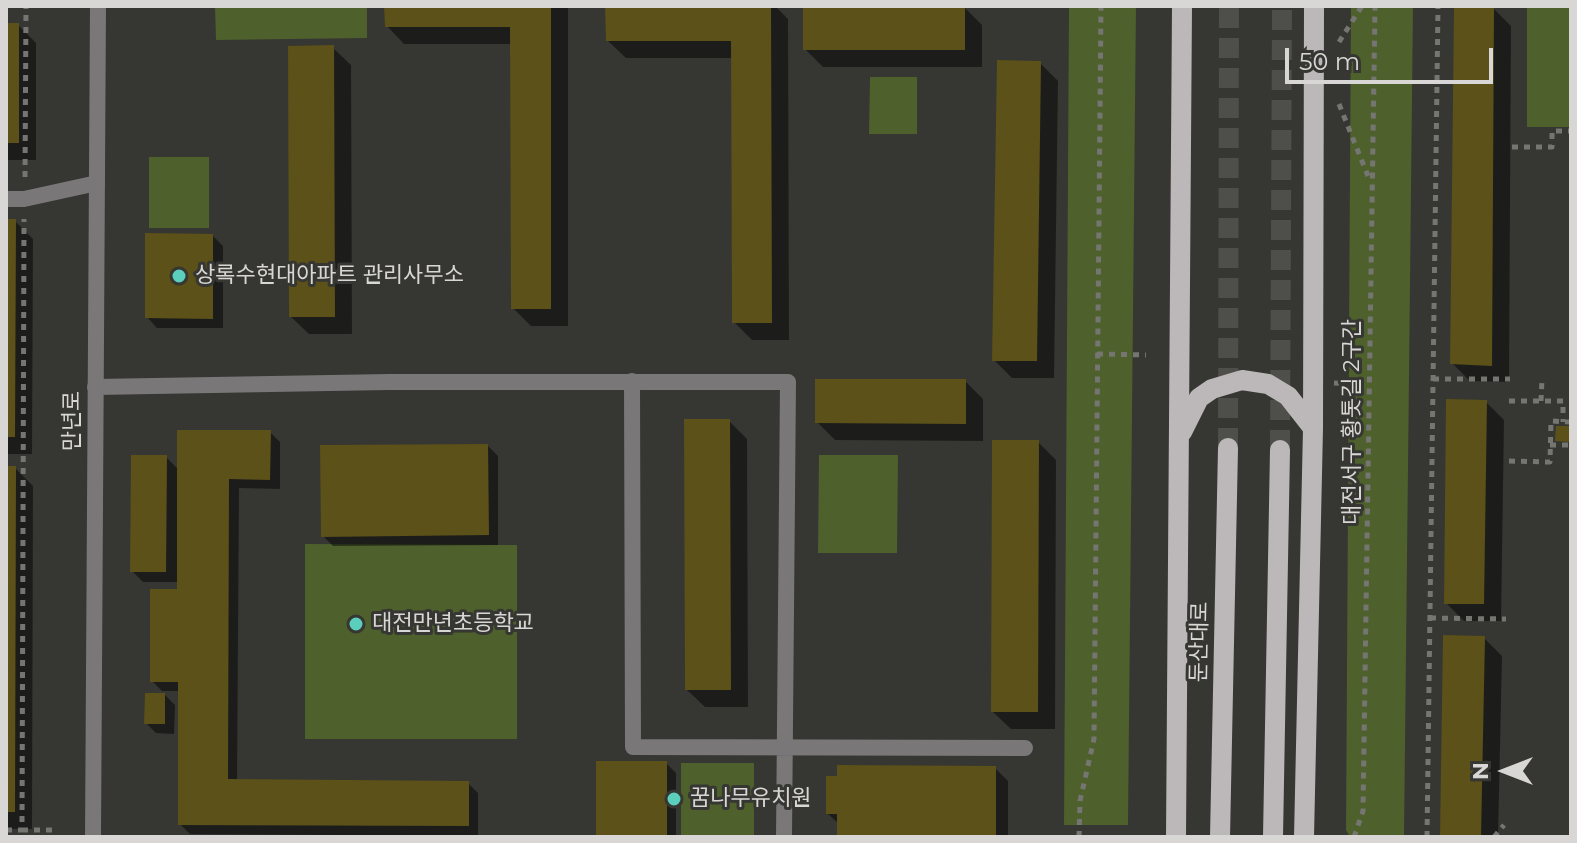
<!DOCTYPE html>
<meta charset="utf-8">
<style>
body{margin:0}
#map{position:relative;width:1577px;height:843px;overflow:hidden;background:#363632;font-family:Montserrat,sans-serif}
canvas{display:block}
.frame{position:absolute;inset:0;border:8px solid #d8d7d5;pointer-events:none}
.north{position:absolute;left:1465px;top:731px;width:80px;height:80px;-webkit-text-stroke:6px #363632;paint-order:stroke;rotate:270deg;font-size:22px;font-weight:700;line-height:32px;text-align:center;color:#d8d7d5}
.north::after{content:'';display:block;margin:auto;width:28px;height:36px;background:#d8d7d5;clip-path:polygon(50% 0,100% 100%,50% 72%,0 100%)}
.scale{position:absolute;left:1285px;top:48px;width:208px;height:36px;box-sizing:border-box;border:4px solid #d8d7d5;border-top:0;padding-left:10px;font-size:24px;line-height:28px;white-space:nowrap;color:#d8d7d5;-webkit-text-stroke:6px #363632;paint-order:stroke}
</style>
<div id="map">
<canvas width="1577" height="843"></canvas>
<div class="frame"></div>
<div class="north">N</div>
<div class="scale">50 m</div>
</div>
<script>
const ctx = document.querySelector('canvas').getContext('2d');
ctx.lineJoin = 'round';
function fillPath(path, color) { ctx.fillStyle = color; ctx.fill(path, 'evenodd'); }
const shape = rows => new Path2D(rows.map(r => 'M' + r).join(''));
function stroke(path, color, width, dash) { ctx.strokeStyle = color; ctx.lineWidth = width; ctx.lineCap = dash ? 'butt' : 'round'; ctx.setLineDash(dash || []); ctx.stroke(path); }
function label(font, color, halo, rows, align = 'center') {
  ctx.font = font + ' Montserrat,"Noto Sans KR",sans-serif'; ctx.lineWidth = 6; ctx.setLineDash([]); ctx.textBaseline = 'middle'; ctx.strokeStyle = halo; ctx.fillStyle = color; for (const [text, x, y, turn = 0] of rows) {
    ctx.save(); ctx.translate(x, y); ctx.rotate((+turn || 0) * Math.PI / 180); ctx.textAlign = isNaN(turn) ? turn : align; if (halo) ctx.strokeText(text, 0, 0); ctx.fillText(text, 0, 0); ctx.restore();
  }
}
fillPath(shape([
 [215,6,367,6,367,38,216,40],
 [1069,6,1136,6,1128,825,1064,825],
 [1351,6,1413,6,1404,837,1350,837,1346,830],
 [1527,6,1571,6,1571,127,1527,127],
 [870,77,917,77,917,134,869,134],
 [149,157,209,157,209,228,149,228],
 [819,455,898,455,897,553,818,553],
 [305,544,517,545,517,739,305,739],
 [681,763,754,763,754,837,681,837]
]), '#4e602c');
fillPath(shape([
 [386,6,568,6,568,326,531,326,513,308,512,44,404,44,387,26],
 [607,6,775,6,788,19,789,340,752,340,734,322,733,58,626,58,608,41],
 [964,7,982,25,982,67,823,67,805,49],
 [1493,8,1511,26,1509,382,1470,381,1452,363],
 [6,25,18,25,36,43,36,160,6,160],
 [333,48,351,65,352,334,309,334,291,317],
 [1040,63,1058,81,1054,378,1012,378,994,360],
 [6,221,15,221,33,239,32,454,6,454],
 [213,236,223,246,223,328,157,328,147,317],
 [965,381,983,399,983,441,835,440,817,422],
 [1486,402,1504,420,1501,621,1464,621,1446,603],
 [729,421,747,439,748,707,705,707,687,690],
 [270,432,280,442,280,489,239,488,237,781,468,783,478,793,478,836,190,834,180,824,180,691,162,691,152,681,179,582,143,582,132,571,166,457,179,470],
 [1038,442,1056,460,1055,729,1011,729,993,712],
 [488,446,498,456,498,545,333,546,323,536],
 [6,468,15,468,33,486,32,829,6,829],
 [1484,638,1502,656,1498,837,1442,837],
 [165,695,175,705,174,734,156,733,146,723],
 [666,763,676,773,676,837,598,837],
 [995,768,1008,781,1008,837,839,837,839,824,828,814]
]), '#0007');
fillPath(shape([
 [384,6,551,6,551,309,511,309,510,27,385,27],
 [605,6,771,6,772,323,732,323,731,41,606,41],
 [803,6,965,6,965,50,803,50],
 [1454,6,1494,6,1492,366,1450,364],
 [6,23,19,23,19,143,6,143],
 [334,45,335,317,289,317,288,46],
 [997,60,1041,61,1037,361,992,361],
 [6,219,16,219,15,437,6,437],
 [145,233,213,234,213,319,145,318],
 [815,379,966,379,966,424,815,423],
 [1446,399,1487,400,1484,604,1444,604],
 [684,419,730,419,731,690,685,690],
 [1556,426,1571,426,1570,442,1555,441],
 [177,430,271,430,270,480,229,479,228,779,469,781,469,826,178,825,178,682,150,682,150,589,177,589],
 [992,440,1039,440,1038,712,991,712],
 [488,444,489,535,321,537,320,445],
 [131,455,167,455,166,572,130,572],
 [6,466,16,466,15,812,6,812],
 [1443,635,1485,636,1481,837,1440,837],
 [145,693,165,693,165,724,144,724],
 [596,761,667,761,667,837,596,837],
 [837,765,996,766,996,837,837,837,837,814,826,814,826,776,837,776]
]), '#5b5119');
stroke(shape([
 [1228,448,1229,6],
 [1280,450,1282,6]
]), '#4e4e4a', 20, [20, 10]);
stroke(shape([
 [1339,42,1362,6],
 [1339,104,1368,176],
 [1512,147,1552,147,1552,131,1571,131],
 [25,177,26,6],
 [1097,354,1146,355],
 [1433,379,1510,379],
 [1334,383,1369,385],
 [1509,401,1563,401,1563,422],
 [1541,401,1542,379],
 [1550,445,1571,445],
 [1509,461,1550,462,1551,421,1571,422],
 [1430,618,1506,619],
 [6,830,22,830,24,219],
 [22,830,52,830],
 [1079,837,1080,801,1094,739,1101,6],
 [1354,837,1363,811,1375,6],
 [1427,837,1438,6],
 [1494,837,1504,825]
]), '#757572', 5, [6, 6]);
stroke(shape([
 [6,199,24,199,97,183],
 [632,381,633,747,1025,748],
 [95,387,389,382,788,382,784,837]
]), '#797778', 16);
stroke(shape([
 [93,837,98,6]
]), '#797778', 16);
stroke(shape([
 [1182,432,1199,398,1212,389,1242,380,1268,384,1288,396,1313,428],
 [1176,837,1182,6],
 [1220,837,1228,448],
 [1273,837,1280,450],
 [1304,837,1313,428,1314,6]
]), '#bcb8ba', 20);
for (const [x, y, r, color] of [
 [179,276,8,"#5bcebc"],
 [356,624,8,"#5bcebc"],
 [674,799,8,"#5bcebc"]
]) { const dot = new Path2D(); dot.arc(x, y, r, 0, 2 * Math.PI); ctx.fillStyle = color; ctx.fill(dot); stroke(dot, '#363632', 3); }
label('22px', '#d8d7d5', '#363632', [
 ["상록수현대아파트 관리사무소",195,276],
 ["대전만년초등학교",372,624],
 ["꿈나무유치원",690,799]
], 'left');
label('22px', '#d8d7d5', '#363632', [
 ["만년로",73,421,-90],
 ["대전서구 황톳길 2구간",1353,422,-90],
 ["둔산대로",1200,642,-89]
]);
</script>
